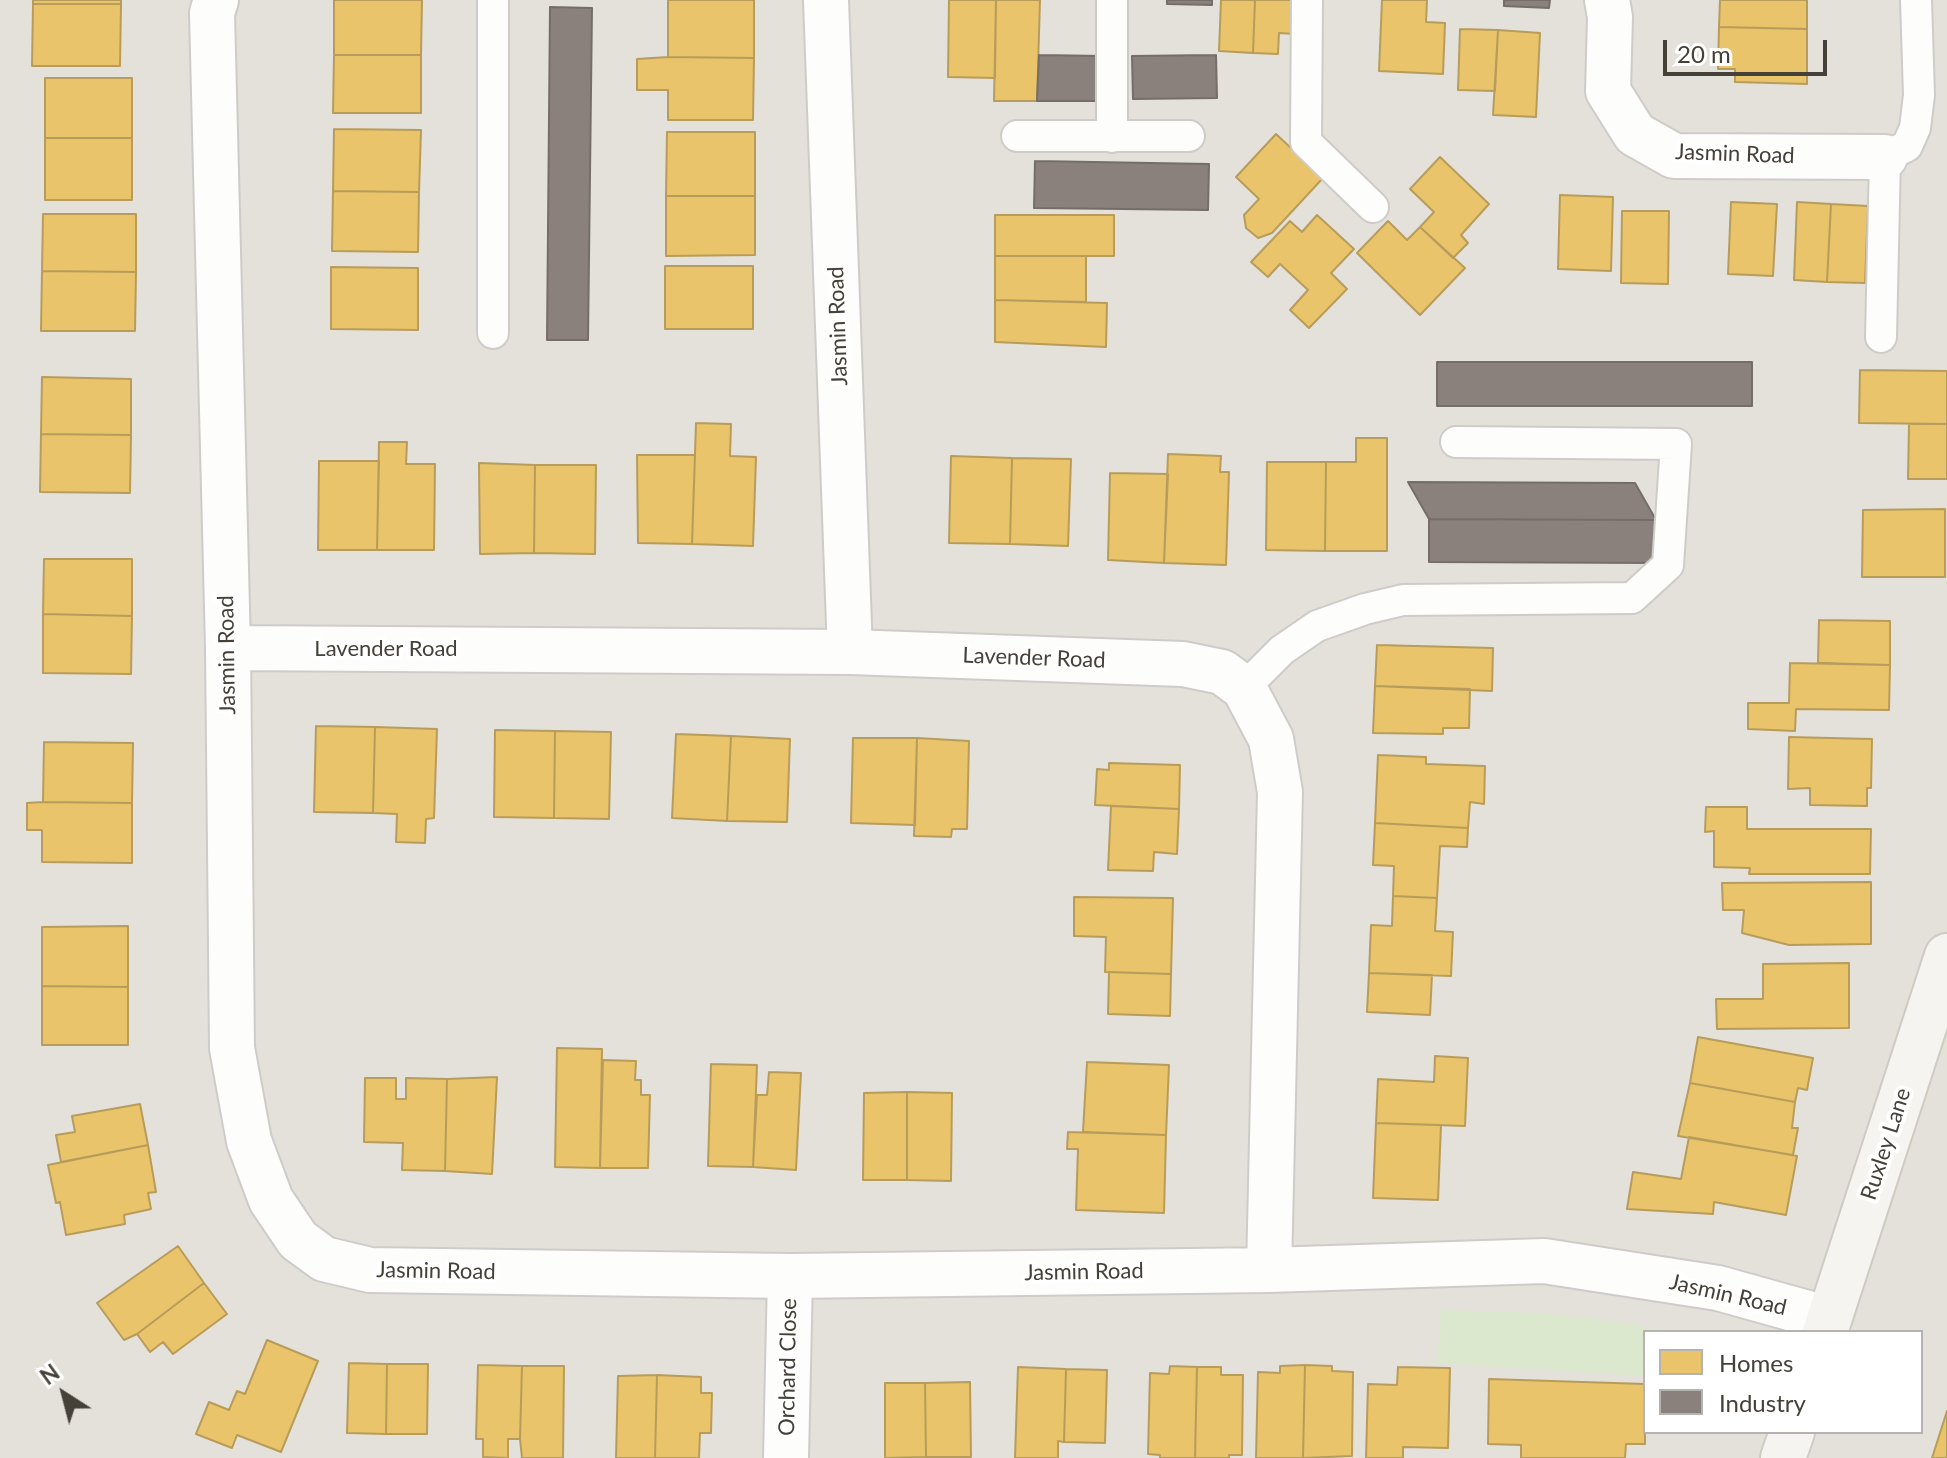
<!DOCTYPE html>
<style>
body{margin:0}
#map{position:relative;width:1947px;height:1458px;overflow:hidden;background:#f0efea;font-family:Lato,sans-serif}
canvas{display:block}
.legend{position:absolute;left:1643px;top:1330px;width:280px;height:104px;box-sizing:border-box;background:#fff;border:2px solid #b5b3af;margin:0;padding:10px 14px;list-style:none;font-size:24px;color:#454038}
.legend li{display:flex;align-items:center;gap:16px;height:40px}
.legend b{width:40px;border:2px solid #b5b3af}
.north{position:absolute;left:24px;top:1354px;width:80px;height:80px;-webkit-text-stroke:6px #fff;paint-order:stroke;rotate:324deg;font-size:22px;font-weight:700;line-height:32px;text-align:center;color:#454038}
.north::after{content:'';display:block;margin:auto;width:28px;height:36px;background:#454038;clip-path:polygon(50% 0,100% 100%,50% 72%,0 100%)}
.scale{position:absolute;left:1663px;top:40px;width:164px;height:36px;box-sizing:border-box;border:4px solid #454038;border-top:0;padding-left:10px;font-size:24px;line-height:28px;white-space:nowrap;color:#454038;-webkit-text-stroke:6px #fff;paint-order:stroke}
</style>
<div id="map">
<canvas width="1947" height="1458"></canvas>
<ul class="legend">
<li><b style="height:22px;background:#e9c46a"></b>Homes</li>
<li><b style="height:22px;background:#8a817c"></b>Industry</li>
</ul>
<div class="north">N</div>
<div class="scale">20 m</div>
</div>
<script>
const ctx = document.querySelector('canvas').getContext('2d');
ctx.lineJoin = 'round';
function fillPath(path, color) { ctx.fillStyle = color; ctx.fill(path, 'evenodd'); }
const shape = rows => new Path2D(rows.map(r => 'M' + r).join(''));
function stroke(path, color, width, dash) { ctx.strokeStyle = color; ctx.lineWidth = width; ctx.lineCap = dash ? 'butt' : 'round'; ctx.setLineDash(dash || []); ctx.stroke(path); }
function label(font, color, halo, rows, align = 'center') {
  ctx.font = font + ' Lato,sans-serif'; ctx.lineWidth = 8; ctx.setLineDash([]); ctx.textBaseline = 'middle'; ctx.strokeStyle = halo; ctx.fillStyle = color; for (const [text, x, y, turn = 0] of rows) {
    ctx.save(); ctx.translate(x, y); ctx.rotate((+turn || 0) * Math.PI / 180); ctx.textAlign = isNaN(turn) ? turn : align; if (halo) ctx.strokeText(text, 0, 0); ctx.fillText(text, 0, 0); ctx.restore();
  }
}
fillPath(shape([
 [0,0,1947,0,1947,1458,0,1458],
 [1645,1332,1921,1332,1921,1432,1645,1432]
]), '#e3e1d9');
fillPath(shape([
 [1441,1310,1538,1313,1606,1320,1671,1332,1645,1332,1645,1376,1437,1363]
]), '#dce8cd');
const homes = shape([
 [33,0,121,0,121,4,33,4,33,0],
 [334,0,422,0,421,55,334,55,334,0],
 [668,0,754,0,754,58,668,57,668,0],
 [949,0,996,0,995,78,948,77,949,0],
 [996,0,1040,0,1037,101,994,101,996,0],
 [1221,0,1255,0,1253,53,1219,51,1221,0],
 [1255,0,1297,0,1296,34,1279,33,1278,54,1253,53,1255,0],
 [1382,0,1427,0,1426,22,1445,23,1443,74,1379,71,1382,0],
 [1720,0,1807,0,1807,29,1719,27,1720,0],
 [33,4,121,4,120,66,32,66,33,4],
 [1719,27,1807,29,1807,84,1735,82,1735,69,1718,69,1719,27],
 [1460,29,1498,30,1495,91,1458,90,1460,29],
 [1498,30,1540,33,1536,117,1493,115,1498,30],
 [334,55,421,55,421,113,333,113,334,55],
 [668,57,754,58,753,120,668,120,668,90,637,90,637,59,668,57],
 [45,78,132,78,132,138,45,138,45,78],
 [334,129,421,130,419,192,333,191,334,129],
 [667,132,755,132,755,196,666,196,667,132],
 [1276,134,1323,178,1272,233,1258,238,1246,228,1244,215,1259,199,1236,177,1276,134],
 [45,138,132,138,132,200,45,200,45,138],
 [1440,157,1489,204,1461,235,1468,243,1453,258,1420,227,1434,212,1410,189,1440,157],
 [333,191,419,192,418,252,332,251,333,191],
 [1560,195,1613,197,1611,271,1558,269,1560,195],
 [666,196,755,196,755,255,666,256,666,196],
 [1731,202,1777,204,1773,276,1728,274,1731,202],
 [1797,202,1831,204,1827,282,1794,280,1797,202],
 [1831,204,1868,206,1865,283,1827,282,1831,204],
 [1622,211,1669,211,1668,284,1621,283,1622,211],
 [43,214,136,214,136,272,42,271,43,214],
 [995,215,1114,215,1114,256,995,256,995,215],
 [1317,215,1354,249,1331,273,1347,289,1309,328,1290,310,1308,290,1280,264,1268,277,1251,262,1290,221,1302,232,1317,215],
 [1388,221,1407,240,1420,227,1465,268,1420,315,1357,253,1388,221],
 [995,256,1086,256,1086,302,995,300,995,256],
 [665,266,753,266,753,329,665,329,665,266],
 [331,267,418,268,418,330,331,329,331,267],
 [42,271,136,272,135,331,41,331,42,271],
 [995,300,1107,303,1106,347,995,342,995,300],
 [1860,370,1947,371,1947,424,1859,423,1860,370],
 [42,377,131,379,131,435,41,434,42,377],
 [696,423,731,424,730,456,756,457,753,546,692,544,696,423],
 [1909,424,1947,424,1947,479,1908,479,1909,424],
 [41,434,131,435,130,493,40,492,41,434],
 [1356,438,1387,438,1387,551,1325,551,1326,462,1356,462,1356,438],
 [379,442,407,442,406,464,435,464,434,550,377,550,379,442],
 [1168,454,1221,456,1220,472,1229,472,1226,565,1164,563,1168,454],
 [637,455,695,455,692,544,638,543,637,455],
 [951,456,1012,458,1010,544,949,543,951,456],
 [1012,458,1071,459,1068,546,1010,544,1012,458],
 [319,461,379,461,377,550,318,550,319,461],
 [1267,462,1326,462,1325,551,1266,550,1267,462],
 [479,463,535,465,534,553,480,554,479,463],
 [535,465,596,465,595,554,534,553,535,465],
 [1110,473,1168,474,1164,563,1108,560,1110,473],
 [1945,509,1945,577,1862,577,1863,510,1945,509],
 [44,559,132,559,132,616,43,614,44,559],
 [43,614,132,616,131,674,43,673,43,614],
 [1819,620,1890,621,1890,665,1818,663,1819,620],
 [1377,645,1493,648,1492,691,1375,686,1377,645],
 [1790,663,1890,665,1889,710,1796,709,1795,731,1748,729,1748,703,1789,703,1790,663],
 [1375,686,1470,689,1469,728,1443,728,1443,734,1373,733,1375,686],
 [316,726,375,727,373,813,314,812,316,726],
 [375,727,437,729,434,818,426,819,425,843,396,842,397,814,373,813,375,727],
 [495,730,555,731,554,818,494,817,495,730],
 [555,731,611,732,609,819,554,818,555,731],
 [676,734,731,736,727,821,672,818,676,734],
 [731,736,790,739,787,822,727,821,731,736],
 [1789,737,1872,739,1871,788,1867,788,1867,806,1810,805,1810,788,1788,789,1789,737],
 [853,738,917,738,915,825,851,823,853,738],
 [917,738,969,741,967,829,952,829,951,837,914,836,917,738],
 [44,742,133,743,132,803,43,802,44,742],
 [1378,755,1426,757,1426,764,1485,766,1484,804,1470,802,1468,828,1375,823,1378,755],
 [1109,763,1180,765,1179,809,1095,805,1097,769,1109,770,1109,763],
 [43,802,132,803,132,863,42,862,42,830,27,830,27,803,43,802],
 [1111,806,1179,809,1177,854,1154,852,1153,871,1108,870,1111,806],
 [1706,807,1747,807,1747,829,1871,829,1870,874,1749,874,1750,868,1714,867,1714,831,1705,832,1706,807],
 [1375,823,1468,828,1467,847,1440,846,1437,898,1393,896,1394,866,1373,865,1375,823],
 [1871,882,1871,944,1789,945,1742,933,1744,910,1723,910,1722,883,1871,882],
 [1393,896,1437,898,1435,931,1453,932,1451,976,1369,973,1371,925,1392,926,1393,896],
 [1074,897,1173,898,1171,974,1105,972,1106,937,1074,936,1074,897],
 [128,926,128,987,42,986,42,927,128,926],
 [1849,963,1849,1028,1717,1029,1716,999,1763,999,1763,964,1849,963],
 [1109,972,1171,974,1170,1016,1108,1014,1109,972],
 [1369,973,1432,975,1430,1015,1367,1012,1369,973],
 [42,986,128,987,128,1045,42,1045,42,986],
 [1698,1037,1813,1058,1807,1090,1798,1088,1795,1102,1690,1083,1698,1037],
 [557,1048,602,1049,600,1168,555,1167,557,1048],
 [1435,1056,1468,1058,1465,1126,1376,1123,1378,1079,1434,1082,1435,1056],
 [603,1060,636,1061,635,1080,641,1080,641,1095,650,1095,648,1168,600,1168,603,1060],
 [1087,1062,1169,1065,1166,1135,1083,1132,1087,1062],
 [711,1064,757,1065,753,1167,708,1166,711,1064],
 [769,1072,801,1073,796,1170,753,1167,757,1095,767,1095,769,1072],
 [497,1077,492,1174,445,1171,447,1079,497,1077],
 [365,1078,396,1078,396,1099,406,1099,406,1078,447,1079,445,1171,402,1170,403,1143,364,1142,365,1078],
 [1690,1083,1795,1102,1792,1128,1798,1128,1793,1155,1678,1136,1690,1083],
 [907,1092,907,1180,863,1180,864,1093,907,1092],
 [907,1092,952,1093,951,1181,907,1180,907,1092],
 [140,1104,148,1145,61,1162,56,1135,75,1132,72,1116,140,1104],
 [1376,1123,1441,1125,1438,1200,1373,1198,1376,1123],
 [1068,1132,1166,1135,1164,1213,1076,1210,1078,1149,1067,1149,1068,1132],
 [1689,1137,1797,1156,1786,1215,1714,1202,1713,1214,1627,1209,1633,1172,1681,1179,1689,1137],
 [148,1145,156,1192,148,1193,151,1209,124,1215,125,1224,66,1235,60,1202,56,1203,48,1165,148,1145],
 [178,1246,204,1283,137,1334,124,1340,97,1303,178,1246],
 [204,1283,227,1314,173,1354,163,1342,150,1352,137,1334,204,1283],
 [267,1340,318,1361,281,1452,237,1435,232,1448,196,1434,209,1402,229,1410,237,1391,245,1394,267,1340],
 [349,1363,387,1364,386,1434,347,1433,349,1363],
 [387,1364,428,1364,427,1434,386,1434,387,1364],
 [478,1365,522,1366,520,1439,508,1439,508,1458,483,1457,483,1439,476,1439,478,1365],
 [1305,1365,1303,1458,1256,1458,1258,1372,1280,1373,1280,1366,1305,1365],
 [1305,1365,1332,1366,1332,1371,1353,1372,1352,1456,1303,1458,1305,1365],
 [522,1366,564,1366,563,1458,522,1458,520,1439,522,1366],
 [1170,1366,1197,1367,1195,1458,1160,1458,1160,1455,1148,1454,1150,1373,1169,1374,1170,1366],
 [1018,1367,1066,1369,1064,1442,1058,1441,1058,1458,1015,1458,1018,1367],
 [1197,1367,1221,1367,1221,1375,1243,1375,1242,1455,1229,1455,1229,1458,1195,1458,1197,1367],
 [1398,1367,1450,1368,1448,1448,1403,1447,1403,1458,1366,1458,1368,1384,1397,1385,1398,1367],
 [1066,1369,1107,1370,1105,1443,1064,1442,1066,1369],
 [657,1375,701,1377,701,1393,712,1393,711,1433,700,1433,699,1458,655,1458,657,1375],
 [657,1375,655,1458,616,1458,618,1376,657,1375],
 [1489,1379,1645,1384,1645,1444,1626,1444,1625,1458,1521,1458,1521,1445,1488,1444,1489,1379],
 [970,1382,971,1457,926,1457,925,1383,970,1382],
 [885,1383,925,1383,926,1457,885,1458,885,1383],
 [1947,1411,1947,1458,1932,1458,1947,1411]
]);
fillPath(homes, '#e9c46a');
stroke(homes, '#b89c5b', 2);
const industry = shape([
 [1167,0,1212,0,1212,5,1167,4,1167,0],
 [1504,0,1550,0,1549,8,1504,6,1504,0],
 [550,7,592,8,588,340,547,340,550,7],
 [1039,55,1102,56,1102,101,1037,101,1039,55],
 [1216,55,1217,98,1133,99,1132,56,1216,55],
 [1035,161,1209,164,1208,210,1034,208,1035,161],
 [1437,362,1752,362,1752,406,1437,406,1437,362],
 [1408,482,1635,483,1656,520,1429,519,1408,482],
 [1429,519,1656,520,1656,563,1429,562,1429,519]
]);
fillPath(industry, '#8a817c');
stroke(industry, '#756e68', 2);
const service = shape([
 [493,0,493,333],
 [1112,0,1112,137],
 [1307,0,1306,142,1373,207],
 [1017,136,1189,136],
 [1881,337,1885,157,1907,146,1915,128,1919,95,1916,0],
 [1244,688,1282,650,1317,626,1365,609,1403,600,1632,598,1668,565,1676,444,1456,442]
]);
const minor = shape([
 [216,0,212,13,228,648,232,1048,249,1141,271,1200,298,1240,324,1259,370,1270,790,1276,1269,1270,1544,1261,1718,1288,1829,1319],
 [826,0,850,652],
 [1607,0,1610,17,1608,91,1635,134,1674,156,1885,157],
 [228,648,850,652,1183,664,1222,672,1244,688,1271,739,1280,792,1269,1270],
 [786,1458,790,1276]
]);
const secondary = shape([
 [1825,1332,1947,956],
 [1783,1458,1792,1432]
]);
stroke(service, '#ceccc8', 34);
stroke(minor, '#ceccc8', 48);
stroke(secondary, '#ceccc2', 48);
stroke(service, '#fdfdfc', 30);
stroke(minor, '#fdfdfc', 44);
stroke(secondary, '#f5f4f0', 44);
label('22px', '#454038', '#fff', [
 ["Jasmin Road",1735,154,2],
 ["Jasmin Road",838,326,-92],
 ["Lavender Road",386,649],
 ["Jasmin Road",227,655,-91],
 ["Lavender Road",1034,658,2],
 ["Ruxley Lane",1886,1144,-72],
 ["Jasmin Road",436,1271,1],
 ["Jasmin Road",1084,1272,-1],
 ["Jasmin Road",1728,1295,13],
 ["Orchard Close",788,1367,-89]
]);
</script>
